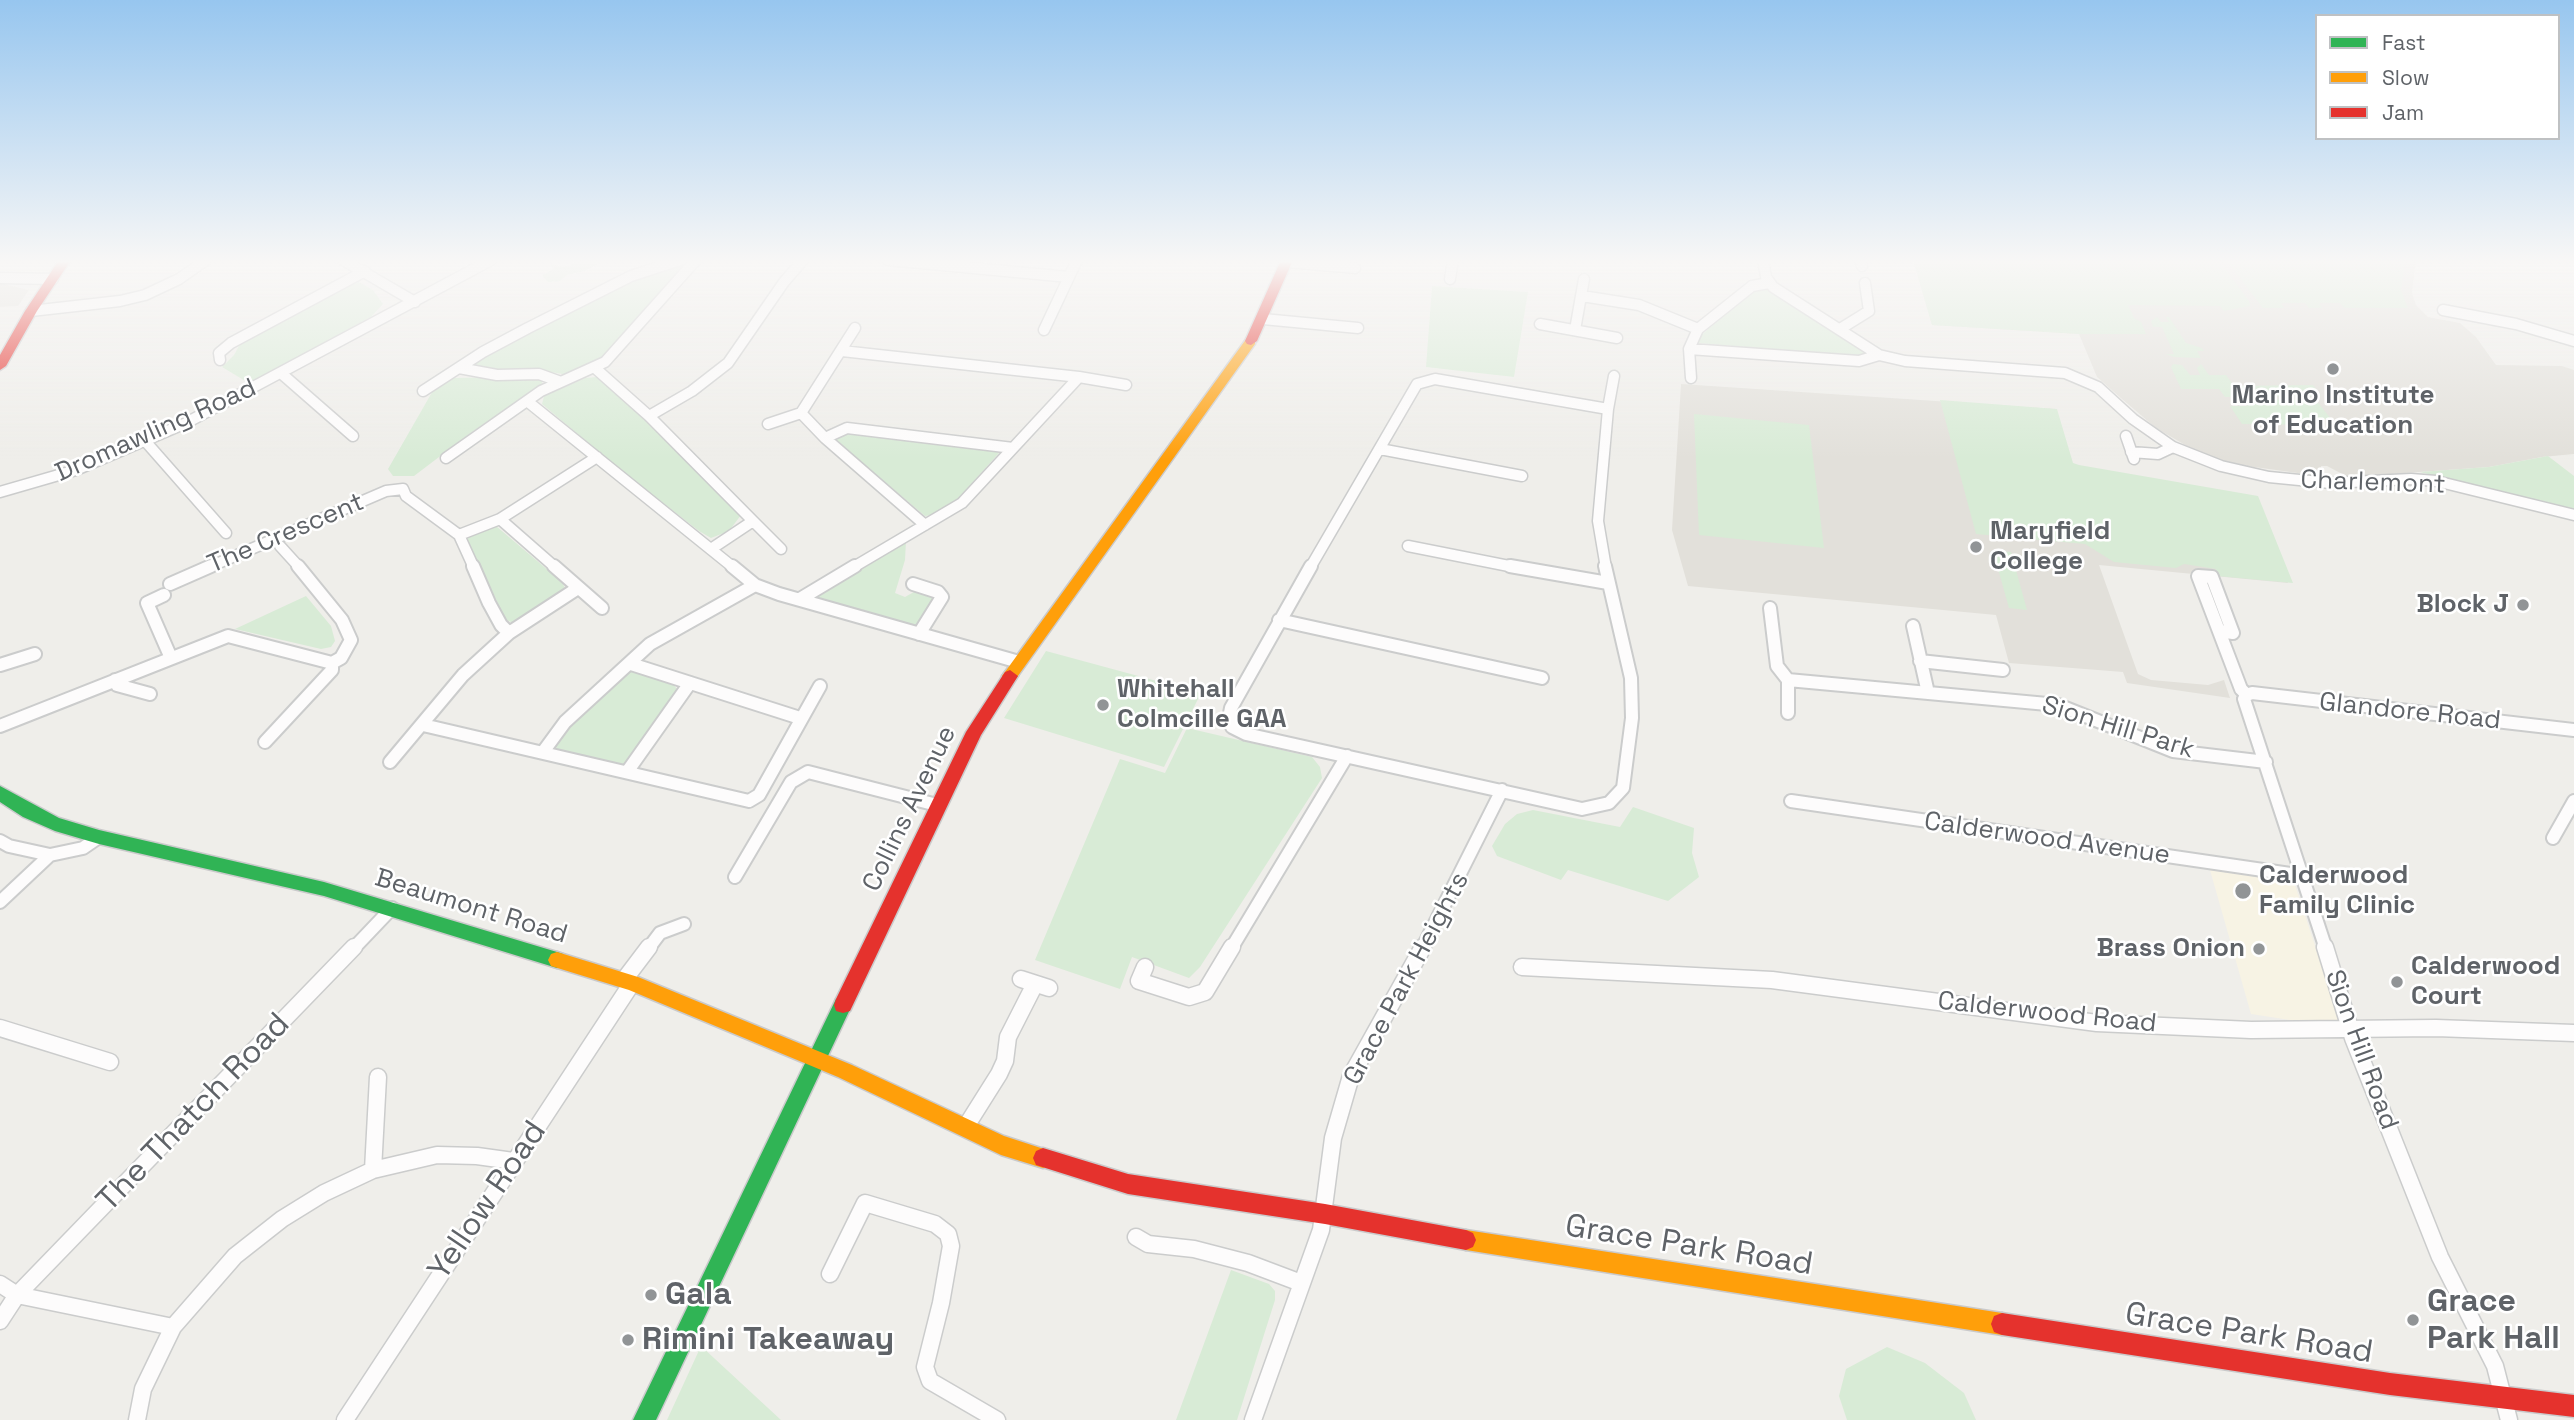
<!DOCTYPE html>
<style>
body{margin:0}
#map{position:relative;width:2574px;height:1420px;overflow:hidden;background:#efeeea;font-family:"Space Grotesk",sans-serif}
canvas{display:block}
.legend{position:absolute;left:2315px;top:14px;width:245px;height:126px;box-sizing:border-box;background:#fff;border:2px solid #bfc1c3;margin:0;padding:9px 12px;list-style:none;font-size:21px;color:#5f6368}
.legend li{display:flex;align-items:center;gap:14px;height:35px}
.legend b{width:35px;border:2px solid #bfc1c3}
</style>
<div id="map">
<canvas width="2574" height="1420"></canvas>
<ul class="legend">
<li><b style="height:9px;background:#30b455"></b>Fast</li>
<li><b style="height:9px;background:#ff9f0a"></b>Slow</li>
<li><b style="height:9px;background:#e5322d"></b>Jam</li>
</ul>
</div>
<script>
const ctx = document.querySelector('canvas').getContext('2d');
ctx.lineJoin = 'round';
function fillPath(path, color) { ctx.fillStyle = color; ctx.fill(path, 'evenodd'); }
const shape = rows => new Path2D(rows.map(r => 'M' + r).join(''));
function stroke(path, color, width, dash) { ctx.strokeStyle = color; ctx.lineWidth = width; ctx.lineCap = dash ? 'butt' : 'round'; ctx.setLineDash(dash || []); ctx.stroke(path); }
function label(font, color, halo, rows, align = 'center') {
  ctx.font = font + ' "Space Grotesk",sans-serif'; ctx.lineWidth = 5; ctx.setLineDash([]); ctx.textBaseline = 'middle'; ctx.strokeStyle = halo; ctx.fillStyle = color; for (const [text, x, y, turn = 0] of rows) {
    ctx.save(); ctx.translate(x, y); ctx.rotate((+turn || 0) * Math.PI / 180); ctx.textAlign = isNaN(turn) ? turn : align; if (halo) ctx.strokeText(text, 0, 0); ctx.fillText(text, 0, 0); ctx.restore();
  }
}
fillPath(shape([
 [2210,870,2294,882,2342,1028,2251,1014]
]), '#f7f3e4');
fillPath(shape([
 [1913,260,2416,260,2412,293,2416,305,2428,317,2460,323,2476,337,2496,365,2562,366,2574,370,2574,454,2542,457,2489,467,2348,477,2327,466,2321,466,2322,474,2319,476,2226,463,2199,453,2156,428,2122,399,2097,377,2079,334,1932,325],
 [0,283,25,289,29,290,18,306,0,307],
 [1681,384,2056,409,2072,463,2082,468,2255,500,2288,583,2099,565,2138,674,2151,680,2208,685,2224,680,2230,698,2127,683,2123,672,2009,663,1996,615,1688,586,1672,530]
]), '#e2e0da');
fillPath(shape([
 [576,260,604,260,585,271,567,275,560,281,548,282,542,276,554,268,550,265,552,264,562,267,571,265],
 [1913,260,2219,260,2249,301,2250,306,2224,311,2220,306,2128,305,2134,318,2141,322,2146,334,2079,334,1932,325],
 [2226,260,2405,260,2401,290,2408,308,2344,308,2340,303,2319,303,2322,308,2309,308,2305,303,2281,303,2284,308,2263,308],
 [681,263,684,267,610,354,568,375,539,370,498,371,473,367,471,364,627,282],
 [359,282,373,290,383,304,371,317,255,380,247,382,222,367,234,355,241,342,346,284],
 [1432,286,1528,292,1514,377,1426,367],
 [1764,287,1856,345,1864,351,1865,355,1862,357,1698,343,1700,336,1747,296,1755,289],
 [2157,317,2161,322,2169,322,2166,317,2169,317,2186,343,2202,348,2204,351,2197,351,2201,358,2174,357,2166,354,2174,354,2162,327,2153,327,2151,321],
 [2173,364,2182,365,2190,375,2200,375,2197,368,2201,364,2209,375,2226,375,2234,386,2313,385,2321,396,2225,397,2219,389,2181,389,2171,367],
 [507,377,543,379,541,386,472,432,414,476,393,476,388,469,435,387,451,378],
 [597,377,624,400,741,515,729,531,711,538,699,531,613,464,542,404,544,396,585,378],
 [2243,399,2316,400,2331,419,2307,419,2310,425,2242,424,2230,406,2247,406],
 [1940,400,2057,409,2073,463,2079,465,2258,496,2293,583,2217,576,2215,572,2216,569,2184,564,2176,568,2114,562,2085,544,1976,534],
 [1694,414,1809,425,1824,548,1699,535],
 [848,432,996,449,999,453,955,502,932,515,925,516,834,439],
 [2548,456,2574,476,2574,510,2420,472,2489,467],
 [496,526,562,582,565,588,516,624,506,620,466,538],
 [906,541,905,560,895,593,905,597,921,588,938,597,922,624,915,627,819,600,819,590],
 [1993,551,2011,552,2027,610,2009,608],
 [306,596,331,626,335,641,331,647,321,649,235,629],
 [1046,651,1201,693,1164,767,1004,718],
 [626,672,636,672,672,683,677,689,625,764,619,765,555,750,559,735],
 [1187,728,1312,757,1320,767,1322,778,1200,967,1189,978,1132,957,1120,989,1035,960,1120,759,1165,773],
 [1633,807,1694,828,1692,853,1699,877,1668,901,1568,870,1561,880,1497,856,1492,846,1505,824,1517,814,1533,810,1620,827],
 [1231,1270,1269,1284,1275,1291,1275,1300,1237,1420,1176,1420],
 [701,1346,781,1420,667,1420],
 [1887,1347,1925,1363,1964,1393,1976,1420,1847,1420,1839,1396,1846,1369]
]), '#d8ebd6');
const streetFar2 = shape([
 [343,260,415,302],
 [888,260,1069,277],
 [1763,260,1766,277,1773,287,1879,355,1905,361,2065,373,2098,387,2133,419,2173,447,2221,466,2269,477,2330,483,2411,479,2436,481,2574,515],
 [1860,260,1862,266],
 [1286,262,1355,268],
 [0,278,53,279],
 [1450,279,1453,260],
 [1582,296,1639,305,1698,329],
 [2443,310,2516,324,2574,341],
 [31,311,120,301,145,295,179,279,206,260],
 [1263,319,1358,328],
 [1540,324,1617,338],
 [1840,329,1869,311,1865,283],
 [1044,330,1077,260],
 [1575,330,1584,279],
 [1689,349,1859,361,1879,355],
 [842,351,1079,377,1126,385],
 [220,360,219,353,231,343,365,271],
 [459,368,497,375,539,374,561,382],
 [595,368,649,416,753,521,711,549],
 [282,374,353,436],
 [1691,378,1689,349,1698,329,1752,286,1769,283],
 [423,391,483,352,528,328,631,276,680,260],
 [527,401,734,568],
 [1608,409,1614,376],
 [801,413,825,438,925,525],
 [649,416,692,391,728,363,784,282,803,260],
 [768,424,801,413,855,328],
 [2126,436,2134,459],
 [825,438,847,428,1013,448],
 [146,442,226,533],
 [1380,449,1522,476],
 [2131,452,2158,454,2173,447],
 [446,458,541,391,605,362,696,260],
 [0,492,76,470,186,423,491,260],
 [500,519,556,568],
 [753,521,781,549],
 [459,535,500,519,597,457],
 [280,546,300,568],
 [1408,546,1519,568],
 [207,568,386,491,403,489,406,496,459,535,474,568],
 [852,568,962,503,1079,377],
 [1310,568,1417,384,1435,379,1608,409],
 [1606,568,1598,521,1608,409]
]);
const streetFar1 = shape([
 [298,566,342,620,351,640,341,658,332,663],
 [473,566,489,603,501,625,509,633],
 [554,566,602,608],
 [732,566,755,585,779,594,1019,662],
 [1311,566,1231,708,1229,718,1232,727,1246,734,1582,809,1609,803,1623,788,1632,718,1631,678,1605,566],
 [1510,566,1608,583],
 [170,584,211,566],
 [913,584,938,592,942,597,919,634],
 [164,595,147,603,171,658],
 [800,599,855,566],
 [1770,608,1777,666,1788,680,2058,705,2173,751,2266,762],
 [1279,620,1542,678],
 [1913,626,1928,693],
 [2220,631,2233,633,2212,577,2198,576,2241,689,2247,695],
 [1920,661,2003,670],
 [631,664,800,718],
 [0,665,35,654],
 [115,680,117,685,150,694],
 [1788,680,1788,713],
 [2247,695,2244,699,2326,949],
 [2247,695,2252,693,2574,730],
 [423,725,749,801,759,795,820,686],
 [0,726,228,636,332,663,332,670,265,742],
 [543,752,565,722,650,644,755,585],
 [390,762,463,675,509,633,578,588],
 [627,772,690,683],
 [1791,801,2304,876],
 [2553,838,2574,801],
 [0,841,9,846,50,855,83,848,99,837],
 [735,877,791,782,808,772,937,805],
 [0,902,50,855],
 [353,949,392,908],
 [648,949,660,933,684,924],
 [1231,949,1347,756],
 [1422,949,1502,790]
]);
const street = shape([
 [2325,947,2353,1038,2440,1257,2495,1366,2509,1420],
 [1145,967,1139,981,1189,997,1205,992,1232,947],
 [1522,967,1772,980,2097,1023,2251,1030,2436,1028,2574,1033],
 [1021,979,1049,988],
 [624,980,649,947],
 [0,1028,110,1062],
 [965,1128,999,1074,1005,1061,1008,1037,1035,984],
 [373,1170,378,1077],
 [1136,1237,1148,1244,1194,1249,1248,1263,1301,1283],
 [830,1274,865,1203,935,1224,948,1234,951,1246,941,1303,925,1367,930,1381,997,1420],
 [0,1284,17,1295,173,1327],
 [0,1321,17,1295,354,947],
 [137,1420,143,1389,173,1327,235,1256,282,1219,324,1193,373,1170,437,1155,477,1156,513,1161],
 [345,1420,632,983],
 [1253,1420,1321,1230,1333,1138,1351,1076,1423,947]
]);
const fast = shape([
 [0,786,59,818,99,830,324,882,557,952,563,954,566,960,563,966,557,968,324,896,99,844,55,831,23,817,0,802,0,786],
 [843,997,850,999,852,1005,656,1420,633,1420,836,999,843,997]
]);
const slow = shape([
 [1251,337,1255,338,1255,344,1015,680,1005,680,1002,676,1005,672,1247,338,1251,337],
 [557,952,638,977,852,1065,1004,1136,1050,1151,1053,1158,1050,1165,1043,1168,1001,1155,838,1077,629,990,551,966,548,960,551,954,557,952],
 [1466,1230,2002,1313,2010,1316,2013,1324,2010,1332,2002,1335,1466,1250,1459,1247,1456,1240,1459,1233,1466,1230]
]);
const jam = shape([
 [59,260,71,260,37,311,6,366,0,370,0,355,25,311,59,260],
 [1281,260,1293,260,1257,341,1251,345,1247,344,1245,341,1281,260],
 [1010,670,1018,676,981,735,850,1011,843,1013,836,1011,834,1005,836,999,966,732,1005,672,1010,670],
 [1043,1148,1128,1174,1325,1204,1466,1230,1473,1233,1476,1240,1473,1247,1466,1250,1325,1224,1128,1194,1036,1165,1033,1158,1036,1151,1043,1148],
 [2002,1313,2390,1373,2574,1395,2574,1417,2390,1395,2002,1335,1994,1332,1991,1324,1994,1316,2002,1313]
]);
stroke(streetFar2, '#cbcccc', 13);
stroke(streetFar1, '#cbcccc', 16);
stroke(street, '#cbcccc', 19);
stroke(fast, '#cacacb', 3);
stroke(slow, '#cacacb', 3);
stroke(jam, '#cacacb', 3);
stroke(streetFar2, '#fdfcfc', 10);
stroke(streetFar1, '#fdfcfc', 12);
stroke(street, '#fdfcfc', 16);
fillPath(fast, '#30b455');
fillPath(slow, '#ff9f0a');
fillPath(jam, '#e5322d');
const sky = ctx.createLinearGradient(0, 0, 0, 459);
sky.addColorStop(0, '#97c6ef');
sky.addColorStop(0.57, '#f8f7f6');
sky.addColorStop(1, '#f8f7f600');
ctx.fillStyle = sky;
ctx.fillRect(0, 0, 2574, 459);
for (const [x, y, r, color] of [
 [2333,369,7,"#919496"],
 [1976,547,7,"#919496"],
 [2523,605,7,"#919496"],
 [1103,705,7,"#919496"],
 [2243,891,9,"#919496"],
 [2259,949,7,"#919496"],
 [2397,982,7,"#919496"],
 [651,1295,7,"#919496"],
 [2413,1320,7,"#919496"],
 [628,1340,7,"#919496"]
]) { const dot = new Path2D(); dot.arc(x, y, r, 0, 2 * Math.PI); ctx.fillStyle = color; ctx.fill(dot); stroke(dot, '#fff', 2.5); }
label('bold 26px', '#5f6368', '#fff', [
 ["Marino Institute",2333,396,"center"],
 ["of Education",2333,426,"center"],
 ["Maryfield",1990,532],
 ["College",1990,562],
 ["Block J",2509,605,"right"],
 ["Whitehall",1117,690],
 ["Colmcille GAA",1117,720],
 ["Calderwood",2259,876],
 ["Family Clinic",2259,906],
 ["Brass Onion",2245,949,"right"],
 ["Calderwood",2411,967],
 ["Court",2411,997]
], 'left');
label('26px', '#5f6368', '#fff', [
 ["Dromawling Road",156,431,-24],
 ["Charlemont",2373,483,2],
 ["The Crescent",286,534,-23],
 ["Glandore Road",2410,712,6],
 ["Sion Hill Park",2118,728,17],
 ["Collins Avenue",910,809,-64],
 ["Calderwood Avenue",2047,839,8],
 ["Beaumont Road",471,907,17],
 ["Grace Park Heights",1407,979,-62],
 ["Calderwood Road",2047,1013,6],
 ["Sion Hill Road",2361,1050,70]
]);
label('32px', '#5f6368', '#fff', [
 ["The Thatch Road",194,1113,-46],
 ["Yellow Road",488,1201,-56],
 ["Grace Park Road",1689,1246,9],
 ["Grace Park Road",2249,1334,9]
]);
label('bold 32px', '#5f6368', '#fff', [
 ["Gala",665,1295],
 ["Grace",2427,1302],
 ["Park Hall",2427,1339],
 ["Rimini Takeaway",642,1340]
], 'left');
</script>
